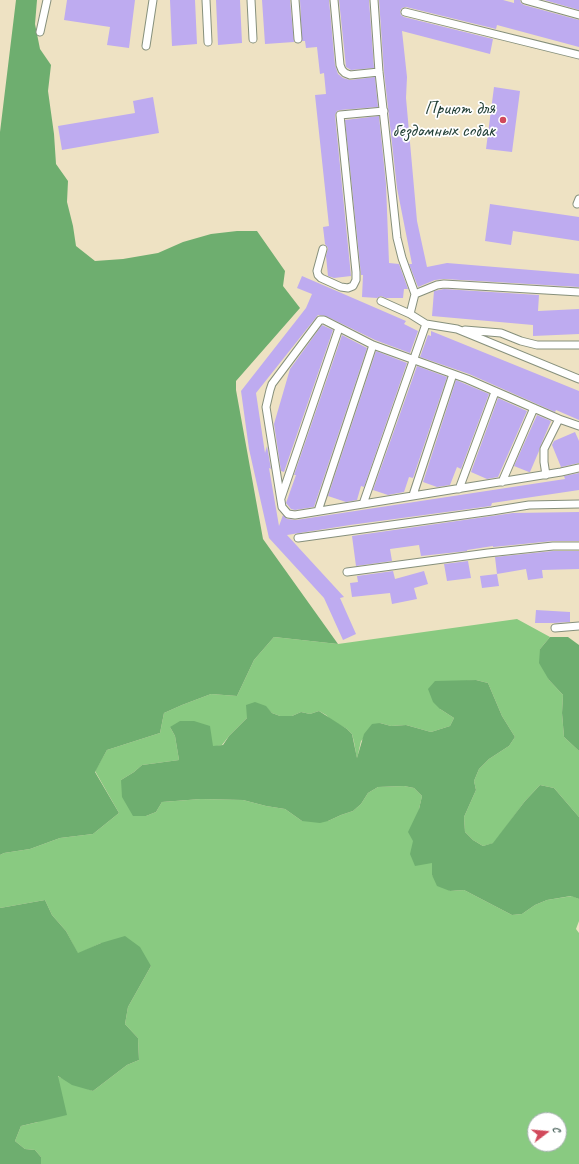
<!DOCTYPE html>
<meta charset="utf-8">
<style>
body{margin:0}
#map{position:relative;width:579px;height:1164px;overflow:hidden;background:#eee2c3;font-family:Caveat,sans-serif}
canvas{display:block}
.north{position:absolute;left:527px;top:1112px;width:40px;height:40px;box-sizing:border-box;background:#fff;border:1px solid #a5b1ae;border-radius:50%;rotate:74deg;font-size:11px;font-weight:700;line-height:16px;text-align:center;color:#1f3d34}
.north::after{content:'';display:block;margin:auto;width:14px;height:18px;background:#d1495b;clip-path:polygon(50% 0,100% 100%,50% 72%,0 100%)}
</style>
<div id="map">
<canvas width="579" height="1164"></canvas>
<div class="north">С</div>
</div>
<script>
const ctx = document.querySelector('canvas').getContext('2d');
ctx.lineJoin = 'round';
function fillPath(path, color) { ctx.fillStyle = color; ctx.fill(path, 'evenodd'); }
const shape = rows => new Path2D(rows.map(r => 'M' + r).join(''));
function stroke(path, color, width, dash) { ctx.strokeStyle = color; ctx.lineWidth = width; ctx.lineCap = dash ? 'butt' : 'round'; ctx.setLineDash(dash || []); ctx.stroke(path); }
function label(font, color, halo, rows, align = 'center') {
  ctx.font = font + ' Caveat,sans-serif'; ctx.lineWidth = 3.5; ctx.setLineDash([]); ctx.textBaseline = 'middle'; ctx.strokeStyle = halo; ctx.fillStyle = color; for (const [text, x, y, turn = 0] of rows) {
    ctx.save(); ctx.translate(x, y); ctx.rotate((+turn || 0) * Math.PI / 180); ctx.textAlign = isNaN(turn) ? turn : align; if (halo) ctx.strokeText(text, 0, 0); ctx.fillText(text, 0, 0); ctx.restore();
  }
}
fillPath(shape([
 [517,619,550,637,540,649,549,680,563,695,562,713,564,737,579,751,579,817,554,788,540,785,525,801,494,843,483,846,473,840,465,832,464,817,476,790,474,781,479,769,489,759,509,746,515,737,502,716,488,683,476,680,457,682,440,709,454,718,450,726,431,732,406,725,391,726,380,723,361,741,357,759,354,742,352,734,347,729,331,720,326,715,319,711,310,714,301,712,292,716,280,716,272,713,265,706,247,718,229,736,222,745,212,747,170,727,175,736,179,760,142,765,134,772,121,780,146,816,156,812,162,802,201,799,243,800,266,806,285,809,302,821,328,821,341,815,353,811,361,804,368,793,378,787,404,786,414,788,422,796,419,809,433,863,432,875,450,891,464,890,512,915,522,914,535,905,547,900,572,896,579,899,579,921,576,929,579,933,579,1164,41,1164,41,1157,35,1150,25,1149,15,1141,21,1126,38,1122,57,1076,93,1091,127,1065,139,1060,138,1038,125,1024,128,1007,151,966,101,943,78,954,66,931,52,915,45,900,0,908,0,855,4,853,30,849,60,838,93,834,119,813,95,771,107,750,160,733,164,713,182,705,211,694,237,696,254,660,274,637,338,644],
 [535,1120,559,1120,559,1144,535,1144]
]), '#89ca81');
fillPath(shape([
 [16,0,37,0,35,24,40,49,51,65,48,91,54,134,56,164,68,181,67,202,73,226,76,246,95,261,123,259,158,253,183,242,211,234,237,231,257,231,285,271,283,286,300,308,236,381,236,390,263,539,338,644,274,637,254,660,237,696,211,694,182,705,164,713,160,733,107,750,95,772,119,813,93,834,60,838,30,849,4,853,0,855,0,132],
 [550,637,568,637,579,645,579,751,564,737,562,713,563,695,549,680,539,663,540,649],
 [476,680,488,683,502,716,515,737,509,746,489,759,479,769,474,781,476,790,464,817,465,832,473,840,483,846,493,843,525,801,540,785,554,788,579,817,579,899,571,896,547,900,535,905,522,914,512,915,464,890,450,891,437,886,432,875,432,863,415,866,410,854,413,841,408,832,419,809,422,796,414,788,404,786,378,787,368,793,361,804,353,811,341,815,328,821,320,823,302,821,285,809,266,806,243,800,201,799,162,802,156,812,146,816,133,816,122,797,121,780,134,772,142,765,179,760,175,736,170,727,180,721,194,721,210,726,213,746,223,745,229,736,247,718,246,705,255,702,266,706,272,713,280,716,292,716,301,712,310,714,319,711,347,729,352,734,357,758,364,734,372,724,380,723,391,726,406,725,431,732,450,726,454,718,440,709,433,702,428,689,435,681],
 [45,900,52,915,66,931,78,953,101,943,125,936,140,947,151,966,128,1007,125,1024,138,1038,139,1060,127,1065,93,1091,72,1085,58,1076,67,1115,21,1126,15,1141,25,1149,35,1150,41,1157,41,1164,0,1164,0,908]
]), '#6eae6f');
fillPath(shape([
 [67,0,135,0,129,48,107,45,110,27,64,20],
 [170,0,195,0,197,44,172,46],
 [216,0,240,0,242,43,218,45],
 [262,0,290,0,294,42,265,44],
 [300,0,329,0,335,65,338,74,343,78,350,80,375,77,378,107,340,110,337,111,335,115,351,276,334,278,328,276,326,256,328,248,325,244,323,227,329,226,315,95,326,94,324,73,320,74,317,47,306,48,305,41,302,41],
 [339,0,369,0,374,68,351,70,346,67],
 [379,0,503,0,514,3,514,0,520,0,521,3,524,5,579,20,579,47,497,25,496,29,406,7,402,8,400,11,401,15,404,17,493,39,490,54,402,31,407,77,406,98,417,221,427,267,447,263,579,274,579,287,444,279,435,280,418,287,409,264,412,264,397,188,384,72],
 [544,0,579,0,579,10],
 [494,87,520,91,512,152,486,149],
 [153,97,159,133,62,150,58,126,135,113,133,101],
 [379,116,386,184,389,263,399,264,408,289,404,289,403,298,386,298,381,296,377,298,362,297,363,275,361,275,345,120],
 [490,204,579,217,579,241,513,231,511,245,485,241],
 [302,276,406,321,404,324,418,331,410,353,375,340,326,316,318,315,256,393,265,453,267,446,271,469,269,468,279,526,283,515,287,519,296,520,565,479,564,476,579,473,579,490,492,503,491,506,350,525,287,535,344,597,340,598,356,634,343,640,324,598,269,538,249,449,241,391,306,308,312,294,297,288],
 [444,289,539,295,538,311,579,309,579,334,533,336,533,325,432,316,434,291],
 [322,325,333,330,284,472,281,471,274,424,290,369],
 [431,331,579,391,579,420,556,410,555,412,469,374,420,357,428,335,431,336],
 [342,335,367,348,314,507,295,510,291,509,286,503,296,475,294,475],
 [376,351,407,363,364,487,361,486,357,500,346,502,328,496],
 [417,366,447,377,413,478,409,477,404,492,388,495,373,490],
 [456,380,489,394,461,469,457,467,450,485,437,487,423,482],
 [498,398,527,411,498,477,487,479,471,472],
 [537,415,551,421,540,447,539,451,530,472,529,472,514,466],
 [575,432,579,441,579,463,561,467,552,445,554,441],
 [579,512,579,541,553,541,493,547,493,546,467,550,467,551,421,556,419,545,390,549,392,561,356,566,352,536,513,513],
 [553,551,579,551,579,569,542,570,543,578,528,580,526,569,497,574,495,557],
 [468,561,471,578,447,581,444,564],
 [393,571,395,579,424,571,428,584,414,588,417,599,392,604,390,593,352,597,350,583,358,582,357,576],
 [497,574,499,586,482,588,480,576],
 [536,610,570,612,570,622,553,623,535,623]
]), '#beabf0');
const service = shape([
 [206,0,208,42],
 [251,0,253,39],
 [295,0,298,39],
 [334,0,340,65,342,70,345,73,350,75,379,72],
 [374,0,379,72,397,238,402,258,415,294],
 [525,0,579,15],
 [405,12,579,55],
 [40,32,47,0],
 [146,46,153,0],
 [577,204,579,199],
 [323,249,317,271,318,275,321,278,341,287,348,288,353,286,356,280,356,272,340,115,384,111],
 [381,301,410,314,426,324,457,329,579,379],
 [410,314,415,294,437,285,444,284,579,292],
 [465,330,501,333,521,341,537,345,579,345],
 [579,426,559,419,467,379,373,345,324,320,320,320,272,384,270,390,266,407,282,507,288,514,295,515,561,472,579,468],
 [546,475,544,462,544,449,559,419],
 [502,482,534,408],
 [459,489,495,392],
 [413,495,453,374],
 [281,498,339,328],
 [363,504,426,324],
 [318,511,373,345],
 [298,538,492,511,529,505,579,504],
 [347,572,488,553,553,546,579,546],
 [555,628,579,626]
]);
stroke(service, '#86907c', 9);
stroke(service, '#fff', 7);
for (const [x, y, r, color] of [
 [503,120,4,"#d1495b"]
]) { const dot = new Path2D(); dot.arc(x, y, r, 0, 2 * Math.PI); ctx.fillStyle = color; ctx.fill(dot); stroke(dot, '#fff', 1.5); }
label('19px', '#1f3d34', '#fff', [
 ["Приют для",495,109],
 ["бездомных собак",495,131]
], 'right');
</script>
